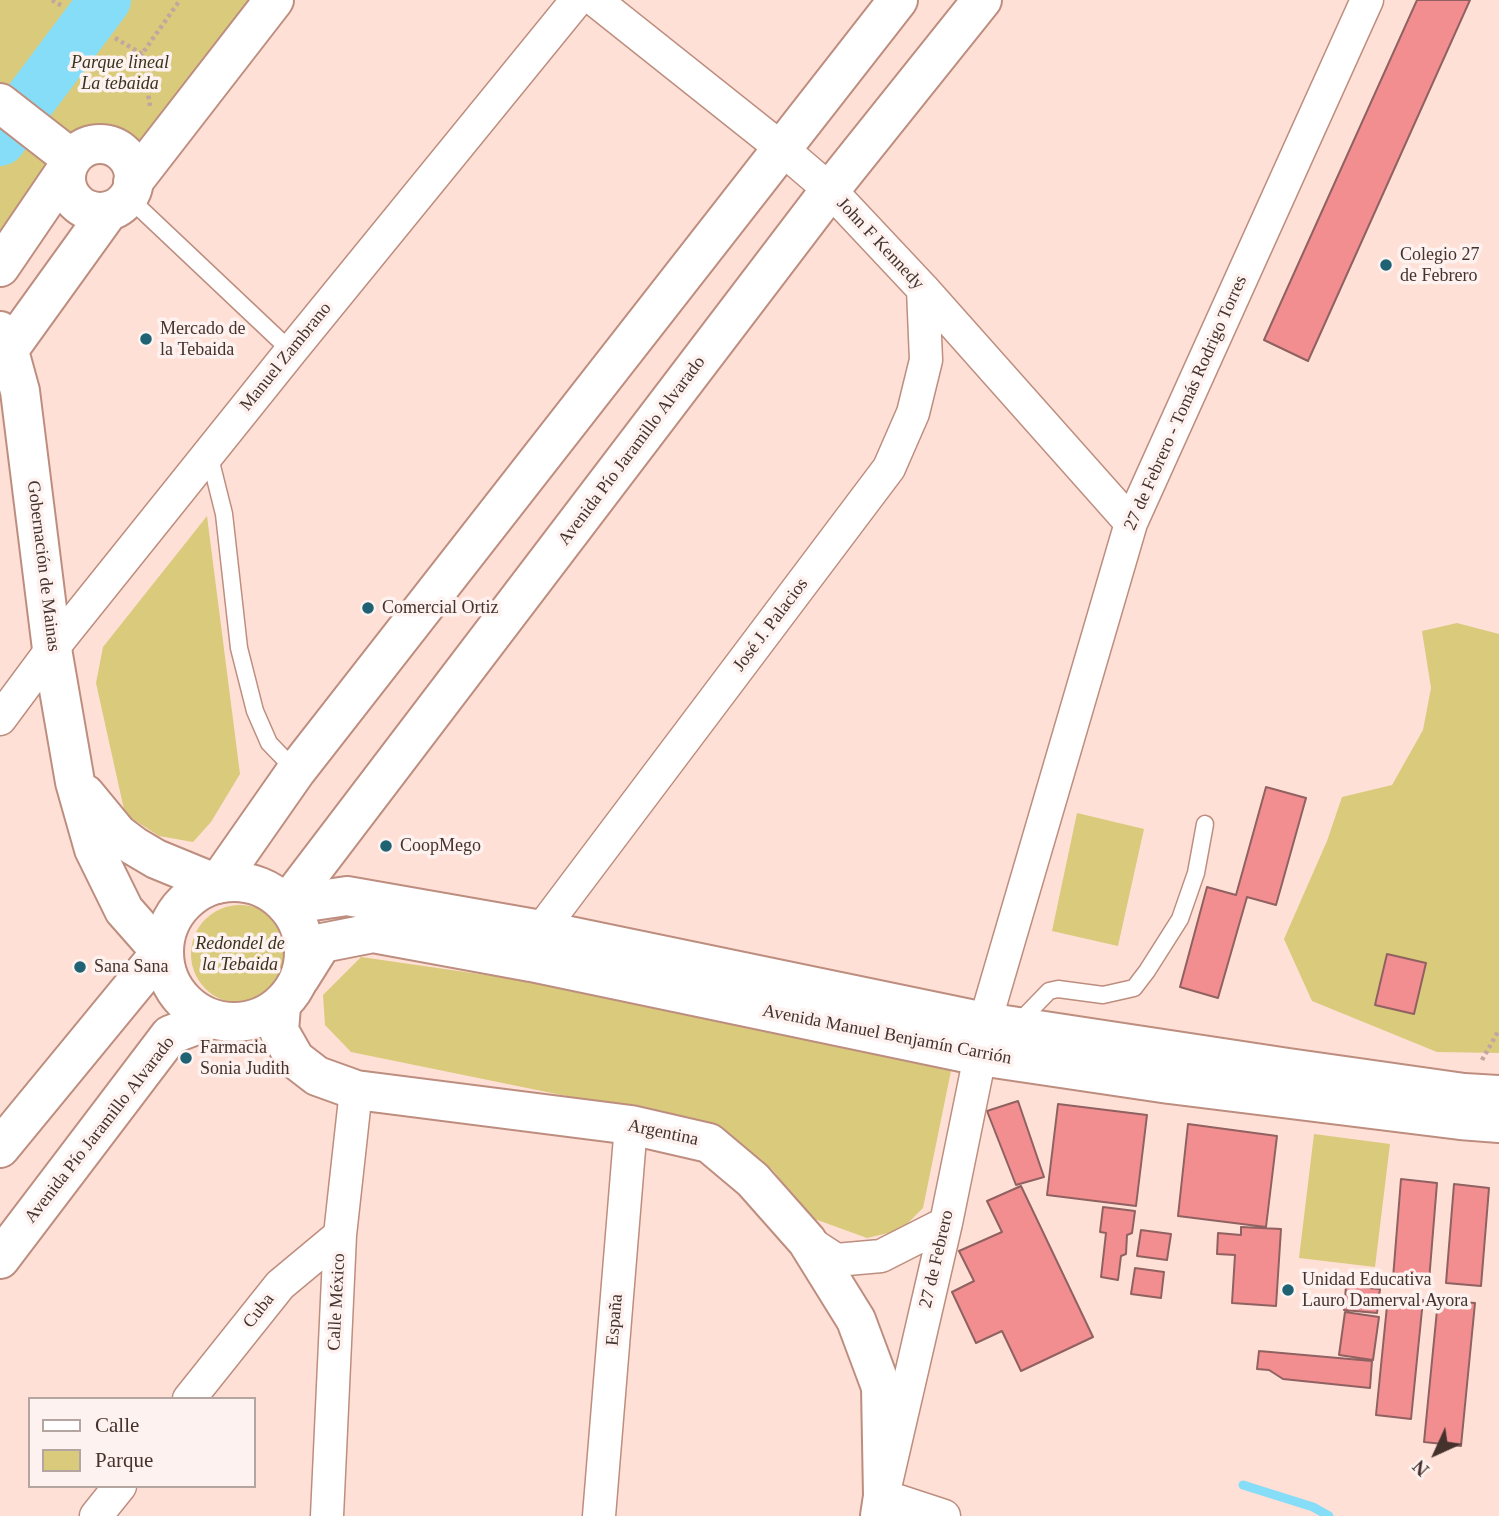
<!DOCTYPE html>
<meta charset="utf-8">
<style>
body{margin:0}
#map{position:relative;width:1499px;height:1516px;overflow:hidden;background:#ffe0d6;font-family:"Times New Roman",serif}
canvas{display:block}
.legend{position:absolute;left:28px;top:1397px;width:228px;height:91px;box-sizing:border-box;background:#fdf2ef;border:2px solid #b4a5a1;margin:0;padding:9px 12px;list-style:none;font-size:21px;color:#46322c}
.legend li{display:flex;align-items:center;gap:14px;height:35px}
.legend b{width:35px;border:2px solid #b4a5a1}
.north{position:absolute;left:1401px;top:1418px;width:70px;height:70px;-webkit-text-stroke:5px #fdf2ef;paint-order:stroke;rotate:225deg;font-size:19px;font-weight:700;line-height:28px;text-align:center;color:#46322c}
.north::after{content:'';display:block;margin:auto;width:24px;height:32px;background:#46322c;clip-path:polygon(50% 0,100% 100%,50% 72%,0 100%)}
</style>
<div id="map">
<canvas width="1499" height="1516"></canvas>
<ul class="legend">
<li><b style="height:9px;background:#fff"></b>Calle</li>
<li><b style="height:19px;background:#d9ca7c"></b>Parque</li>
</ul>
<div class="north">N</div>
</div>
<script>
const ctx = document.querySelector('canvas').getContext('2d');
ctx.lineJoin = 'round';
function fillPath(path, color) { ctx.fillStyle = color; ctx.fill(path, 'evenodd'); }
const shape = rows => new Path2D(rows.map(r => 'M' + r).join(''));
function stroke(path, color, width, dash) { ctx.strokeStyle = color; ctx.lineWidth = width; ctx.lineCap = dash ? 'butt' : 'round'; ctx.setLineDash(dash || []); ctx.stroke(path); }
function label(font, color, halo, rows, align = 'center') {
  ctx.font = font + ' "Times New Roman",serif'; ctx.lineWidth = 7; ctx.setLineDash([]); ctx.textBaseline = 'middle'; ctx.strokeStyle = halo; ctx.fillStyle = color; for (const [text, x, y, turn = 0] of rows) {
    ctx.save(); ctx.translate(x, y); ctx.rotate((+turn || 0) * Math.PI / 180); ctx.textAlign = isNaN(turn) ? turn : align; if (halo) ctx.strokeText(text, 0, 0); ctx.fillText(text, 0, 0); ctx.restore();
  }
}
fillPath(shape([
 [0,0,273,0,130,164,125,156,110,146,92,145,83,149,0,267],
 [207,516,240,774,211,822,193,842,159,836,125,814,96,683,103,647],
 [1457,623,1499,634,1499,1053,1437,1052,1312,1001,1284,939,1327,841,1342,797,1392,785,1423,730,1431,688,1422,631],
 [1077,813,1144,829,1118,946,1052,931],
 '191 954a49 49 0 1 1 98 0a49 49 0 1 1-98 0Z',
 [361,957,570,987,951,1071,923,1208,901,1230,867,1238,812,1218,772,1169,713,1126,351,1052,325,1025,323,995],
 [1314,1134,1390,1144,1375,1267,1299,1258]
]), '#d9ca7c');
stroke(shape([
 [1243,1485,1313,1507,1329,1516]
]), '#86ddf7', 9);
stroke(shape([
 [0,140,105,0]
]), '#86ddf7', 52);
const building = shape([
 [1417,0,1470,0,1308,361,1264,340,1417,0],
 [1266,787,1306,798,1276,905,1247,897,1218,998,1180,987,1207,887,1236,895,1266,787],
 [1387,954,1426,963,1414,1014,1375,1005,1387,954],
 [1018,1101,1044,1177,1016,1185,987,1111,1018,1101],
 [1058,1104,1147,1115,1136,1206,1047,1195,1058,1104],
 [1188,1124,1277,1136,1266,1227,1178,1216,1188,1124],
 [1401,1179,1437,1183,1429,1281,1393,1278,1401,1179],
 [1454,1184,1489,1188,1481,1286,1446,1283,1454,1184],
 [1021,1186,1093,1337,1021,1371,1002,1331,976,1343,952,1292,974,1281,959,1251,1002,1232,987,1201,1021,1186],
 [1103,1207,1135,1211,1132,1233,1127,1235,1126,1254,1121,1256,1118,1280,1101,1277,1106,1233,1100,1232,1103,1207],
 [1241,1227,1281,1229,1276,1306,1232,1303,1235,1255,1217,1254,1218,1233,1241,1235,1241,1227],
 [1141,1230,1171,1234,1167,1260,1137,1256,1141,1230],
 [1135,1268,1164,1272,1161,1298,1131,1294,1135,1268],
 [1346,1286,1380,1289,1377,1313,1344,1310,1346,1286],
 [1388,1296,1423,1300,1411,1419,1376,1415,1388,1296],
 [1438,1300,1475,1303,1461,1446,1424,1442,1438,1300],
 [1345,1312,1379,1317,1373,1360,1339,1355,1345,1312],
 [1259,1351,1372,1361,1370,1388,1283,1379,1269,1370,1257,1369,1259,1351]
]);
fillPath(building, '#f28e90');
stroke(building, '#906161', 2);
const lane = shape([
 [128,197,291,351],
 [209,454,224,514,239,648,255,711,269,743,296,771],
 [1018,1023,1049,991,1058,989,1103,995,1134,988,1147,971,1180,919,1196,873,1205,824]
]);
const street = shape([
 [595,0,781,148,830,190,923,289,1131,523],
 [0,719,52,649,291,351,577,0],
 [534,952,541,930,889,468,913,413,926,360,923,289],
 [807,1241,836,1260,881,1256,946,1223],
 [189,1399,280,1285,340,1235],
 [96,1516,120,1486],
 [327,1516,340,1235,356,1090],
 [599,1516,631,1125],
 [944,1516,883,1496,946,1223,980,1056,985,1022,1131,523,1367,0]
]);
const secondary = shape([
 [0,103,72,159],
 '66 178a34 34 0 1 1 68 0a34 34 0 1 1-68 0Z',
 [133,182,274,0],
 [0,267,66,170],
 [0,331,9,351,20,391,52,649,75,782,94,849,124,910,161,952],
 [0,362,108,212],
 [85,794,118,834,134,846,156,859,217,884],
 [286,905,347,896,541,930,985,1022,1288,1068,1464,1093,1499,1095],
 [300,978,322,943,373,933,531,962,980,1056,1169,1084,1460,1120,1499,1123],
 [281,1006,279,1031,295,1059,317,1076,356,1090,631,1125,709,1143,753,1180,807,1241,856,1320,881,1387,883,1496,880,1516]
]);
const primary = shape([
 '164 952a70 70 0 1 1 140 0a70 70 0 1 1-140 0Z',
 [217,884,296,771,898,0],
 [286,905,830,190,982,0],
 [0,1148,161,952],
 [0,1259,170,1035,212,1019]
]);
stroke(lane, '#bd8e7f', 19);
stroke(street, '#bd8e7f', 35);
stroke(secondary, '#bd8e7f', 42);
stroke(primary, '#bd8e7f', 42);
stroke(shape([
 [52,0,64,7],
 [115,38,142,54],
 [150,106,142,54,180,0],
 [1482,1060,1499,1030]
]), '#c3a79f', 4.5, [3.5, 3.5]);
stroke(lane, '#fff', 16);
stroke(street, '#fff', 32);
stroke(secondary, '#fff', 38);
stroke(primary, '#fff', 38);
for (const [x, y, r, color] of [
 [1386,265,7,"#1e6274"],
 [146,339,7,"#1e6274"],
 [368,608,7,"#1e6274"],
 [386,846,7,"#1e6274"],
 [80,967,7,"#1e6274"],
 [186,1058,7,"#1e6274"],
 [1288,1290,7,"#1e6274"]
]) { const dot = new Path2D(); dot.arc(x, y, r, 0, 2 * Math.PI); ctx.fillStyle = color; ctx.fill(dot); stroke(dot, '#fdf2ef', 2.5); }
label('italic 18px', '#38331d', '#fdf2ef', [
 ["Parque lineal",120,63],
 ["La tebaida",120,84],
 ["Redondel de",240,944],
 ["la Tebaida",240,965]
]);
label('18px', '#46322c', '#fdf2ef', [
 ["John F Kennedy",880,244,47],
 ["Manuel Zambrano",286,357,-51],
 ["27 de Febrero - Tomás Rodrigo Torres",1186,403,-66],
 ["Avenida Pío Jaramillo Alvarado",632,451,-53],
 ["Gobernación de Mainas",43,566,83],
 ["José J. Palacios",771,625,-53],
 ["Avenida Manuel Benjamín Carrión",887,1035,11],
 ["Avenida Pío Jaramillo Alvarado",100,1130,-52],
 ["Argentina",663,1133,12],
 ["27 de Febrero",937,1259,-77],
 ["Calle México",337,1302,-87],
 ["Cuba",259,1311,-52],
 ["España",615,1320,-85]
]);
label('18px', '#46322c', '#fdf2ef', [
 ["Colegio 27",1400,255],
 ["de Febrero",1400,276],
 ["Mercado de",160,329],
 ["la Tebaida",160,350],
 ["Comercial Ortiz",382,608],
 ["CoopMego",400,846],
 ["Sana Sana",94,967],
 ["Farmacia",200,1048],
 ["Sonia Judith",200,1069],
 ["Unidad Educativa",1302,1280],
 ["Lauro Damerval Ayora",1302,1301]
], 'left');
</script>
